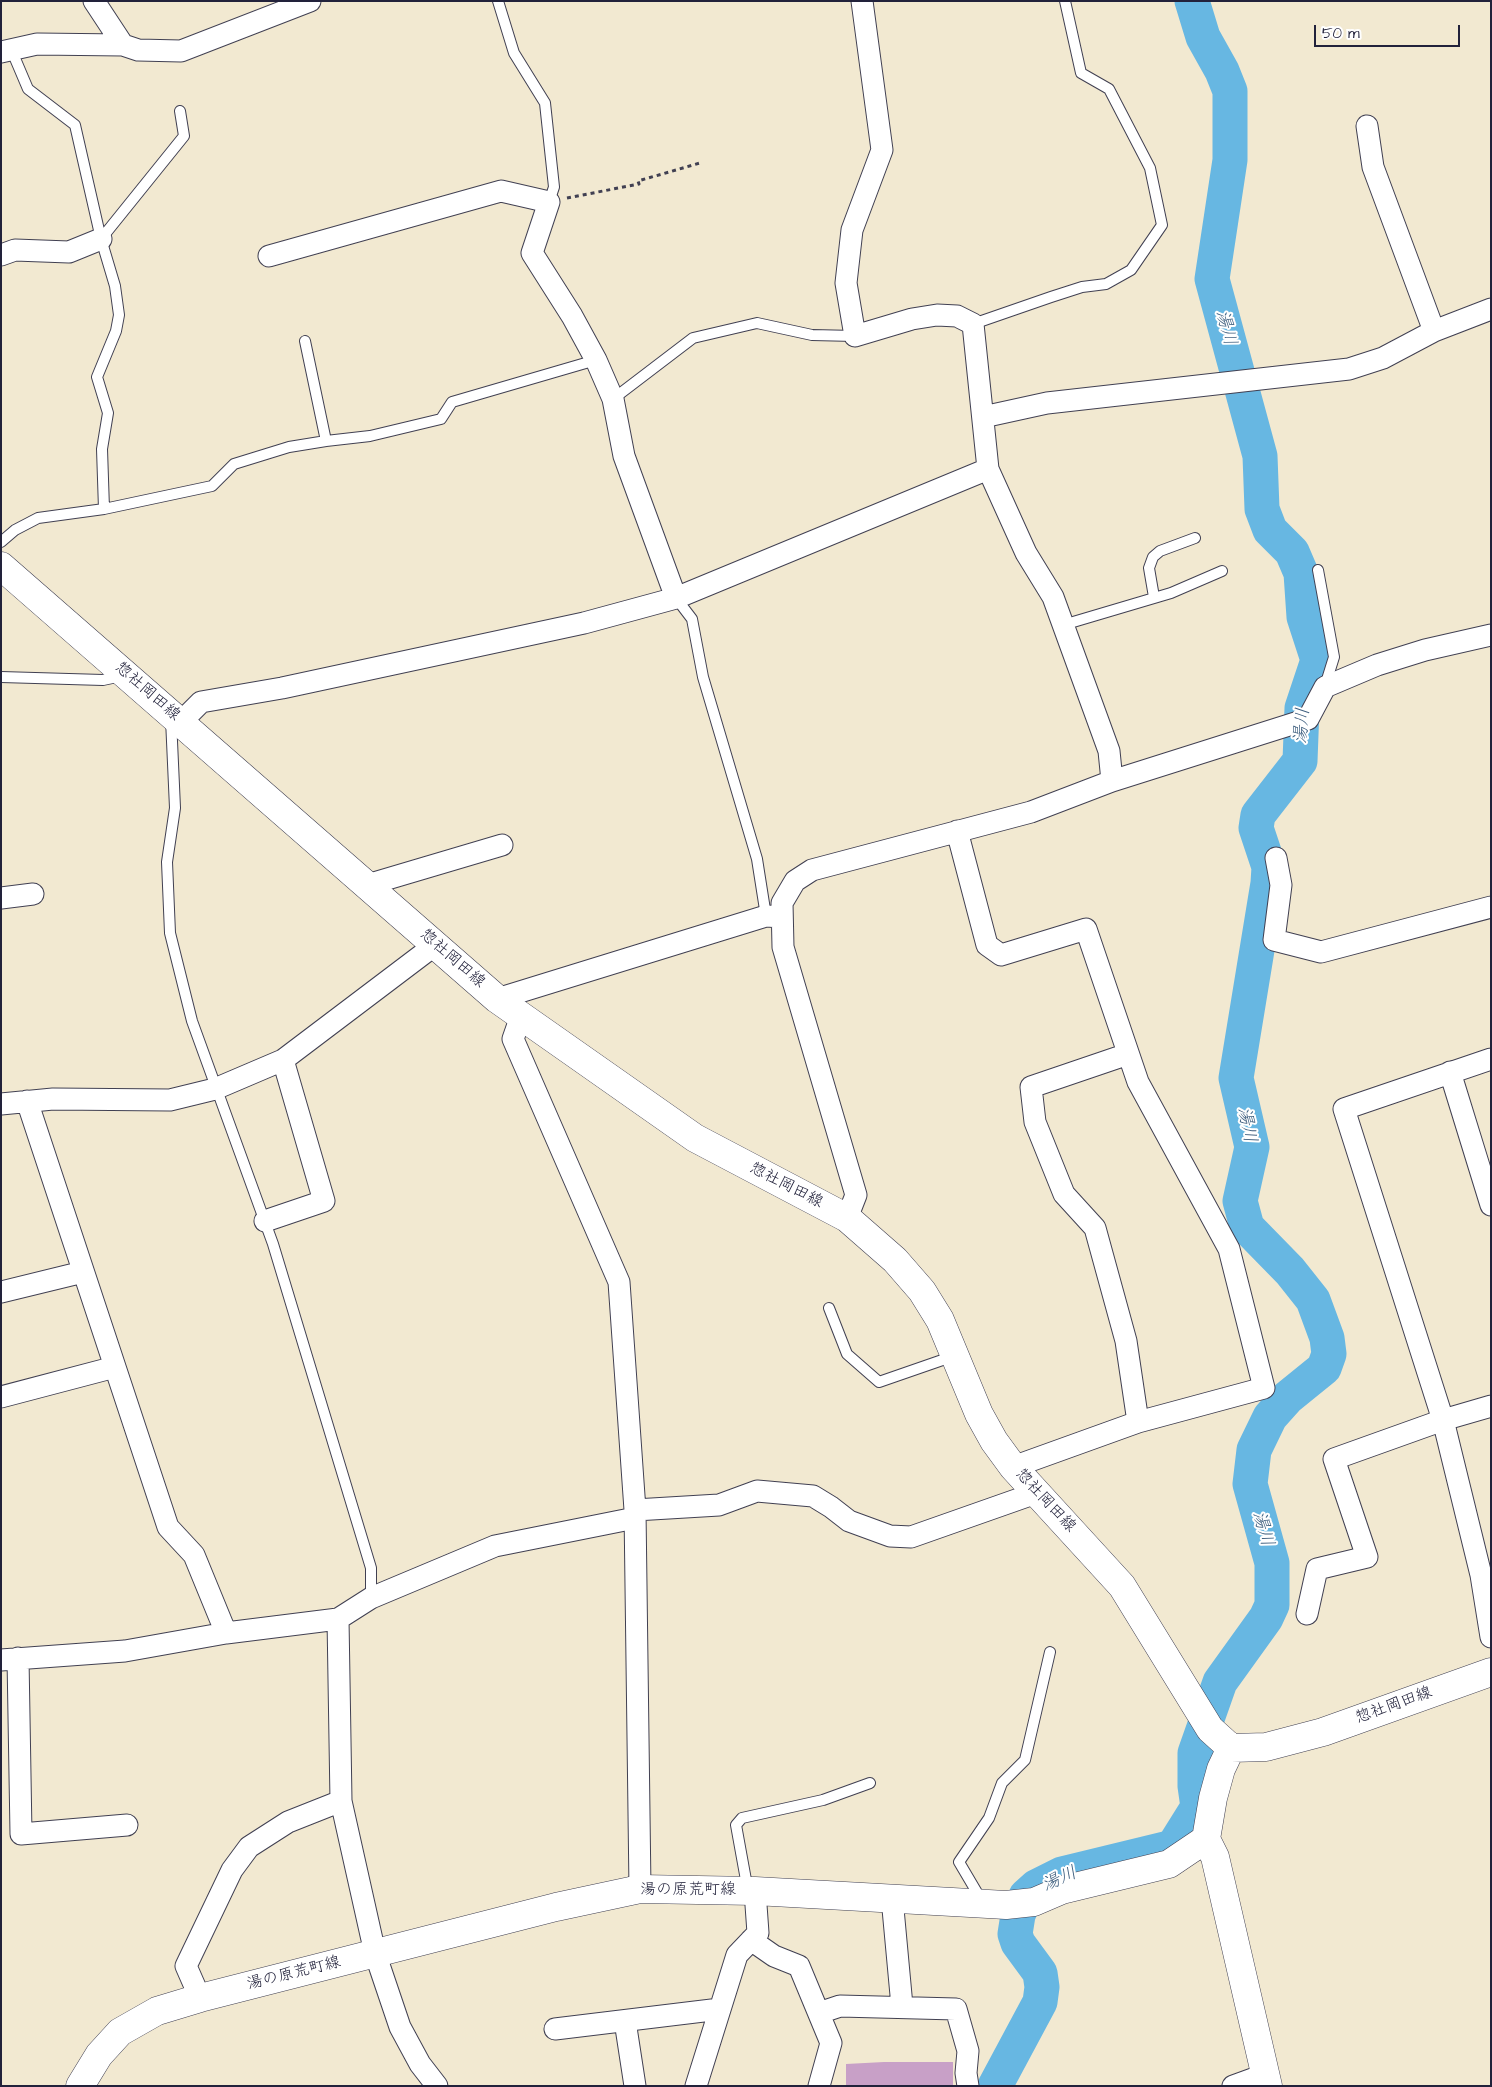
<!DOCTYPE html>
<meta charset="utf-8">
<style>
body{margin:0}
#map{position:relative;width:1492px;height:2087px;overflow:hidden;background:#f2e9d1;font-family:"Architects Daughter",sans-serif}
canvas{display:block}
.frame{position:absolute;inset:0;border:2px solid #22223b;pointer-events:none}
.scale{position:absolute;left:1314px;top:25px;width:146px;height:22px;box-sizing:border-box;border:2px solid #22223b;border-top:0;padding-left:6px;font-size:15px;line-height:18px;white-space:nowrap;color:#22223b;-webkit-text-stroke:4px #fff;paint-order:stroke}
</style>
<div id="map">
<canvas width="1492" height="2087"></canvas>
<div class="frame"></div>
<div class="scale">50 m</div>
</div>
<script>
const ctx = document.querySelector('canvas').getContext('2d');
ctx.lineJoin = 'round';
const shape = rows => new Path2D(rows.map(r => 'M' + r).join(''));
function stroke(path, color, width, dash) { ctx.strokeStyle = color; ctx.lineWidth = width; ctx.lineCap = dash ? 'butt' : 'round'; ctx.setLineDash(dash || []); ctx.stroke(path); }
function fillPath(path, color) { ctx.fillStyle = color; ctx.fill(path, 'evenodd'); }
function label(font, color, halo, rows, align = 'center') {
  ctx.font = font + ' "Architects Daughter","Klee One",sans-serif'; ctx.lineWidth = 4; ctx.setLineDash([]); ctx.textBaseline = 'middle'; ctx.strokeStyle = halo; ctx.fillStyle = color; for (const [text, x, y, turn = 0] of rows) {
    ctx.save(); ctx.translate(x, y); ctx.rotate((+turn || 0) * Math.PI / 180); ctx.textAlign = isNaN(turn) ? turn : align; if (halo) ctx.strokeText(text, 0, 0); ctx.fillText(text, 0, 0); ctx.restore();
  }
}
stroke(shape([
 [995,2086,1040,2002,1042,1987,1040,1973,1018,1943,1015,1934,1018,1915,1026,1896,1036,1887,1062,1874,1173,1847,1198,1807,1195,1786,1195,1753,1220,1682,1266,1618,1272,1605,1272,1563,1250,1484,1254,1450,1270,1417,1287,1398,1324,1368,1329,1354,1327,1338,1313,1300,1290,1271,1247,1227,1240,1201,1252,1147,1236,1078,1268,883,1269,867,1256,828,1258,815,1300,761,1302,708,1318,660,1304,617,1301,573,1292,552,1270,530,1262,509,1260,456,1212,279,1230,160,1230,91,1222,71,1203,37,1192,1]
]), '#67b7e2', 35);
fillPath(shape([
 [884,2062,953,2062,953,2086,846,2086,846,2064]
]), '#c8a0c7');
const lane = shape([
 [498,1,514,53,545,103,554,187,549,202],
 [101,239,184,136,180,111],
 [973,324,1051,297,1082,287,1106,284,1131,270,1162,225,1150,168,1109,89,1081,73,1065,1],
 [613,399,693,338,757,323,812,335,855,336],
 [326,441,370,436,441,419,452,402,596,360],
 [104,509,212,486,234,464,289,447,326,441,305,341],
 [1,542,15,530,38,518,104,509,102,449,108,413,97,377,116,331,119,315,115,286,101,239,75,125,28,89,11,49],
 [1318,570,1334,657,1325,686],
 [1154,597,1149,568,1153,557,1160,551,1195,538],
 [676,598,692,619,703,677,757,859,766,916],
 [1063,625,1171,593,1222,571],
 [1,677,103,680,122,676],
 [171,719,175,808,167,862,170,933,192,1021,273,1244,371,1568,371,1598],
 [829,1308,847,1354,879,1382,954,1356],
 [748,1891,736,1825,742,1818,823,1800,870,1783],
 [982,1901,959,1862,989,1818,1002,1783,1025,1760,1050,1652]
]);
const street = shape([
 [94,1,123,45],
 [862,1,882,150,852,230,846,283,855,336,912,319,937,315,957,316,973,324,988,469,1026,553,1053,597,1109,751,1112,781],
 [1,52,37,44,123,45,138,50,181,51,310,1],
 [1367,126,1373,167,1434,331],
 [1,255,15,250,69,252,101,239],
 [269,256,501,191,549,202,532,253,572,316,596,360,613,399,624,456,676,598],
 [983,417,1047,403,1349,369,1383,358,1434,331,1491,309],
 [181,722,201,702,282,688,584,623,676,598,988,469],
 [957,831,987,945,1001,955,1086,929,1138,1082,1229,1249,1264,1388,1138,1422,1013,1467],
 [1276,858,1281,885,1274,940,1321,952,1491,907],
 [367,885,502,845],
 [1,898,33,894],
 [497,999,766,916,782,917],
 [521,1016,513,1039,619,1282,635,1510,640,1889],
 [1128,1054,1031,1087,1035,1122,1064,1194,1095,1228,1126,1341,1138,1422],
 [1491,1059,1344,1109,1443,1420,1481,1575,1491,1637],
 [1450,1072,1491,1205],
 [27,1101,168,1527,194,1555,226,1633],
 [1,1104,53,1099,170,1100,215,1089,283,1060,435,945],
 [847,1218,856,1195,783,947,782,903,795,881,812,870,1031,812,1112,781,1308,719,1325,687,1377,665,1425,650,1491,635],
 [265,1221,324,1201,283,1060],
 [1,1292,83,1272],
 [1,1397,115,1367],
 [635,1510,719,1505,757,1491,813,1496,831,1507,849,1521,890,1536,911,1537,1036,1493],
 [1307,1614,1317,1569,1367,1557,1334,1459,1443,1420,1491,1406],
 [338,1619,341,1801,375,1953,400,2027,420,2064,437,2086],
 [18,1658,21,1834,127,1825],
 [1,1660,125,1651,226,1633,338,1619,371,1598,495,1546,635,1518],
 [892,1898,902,2006],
 [751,1940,774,1956,799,1966,831,2043,819,2086],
 [200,1998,186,1966,232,1870,249,1847,288,1822,341,1801],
 [819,2013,840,2006,956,2009,968,2051,966,2073,968,2086],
 [625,2021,635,2086],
 [555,2029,720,2009],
 [696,2086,737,1955,758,1933,755,1891],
 [1233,2086,1266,2074]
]);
const secondary = shape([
 [1,566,497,999,695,1138,847,1218,895,1260,922,1291,940,1320,979,1414,994,1441,1013,1467,1122,1586,1210,1729,1231,1748,1266,1747,1323,1732,1491,1672],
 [1206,1839,1215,1857,1268,2086],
 [80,2086,99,2055,120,2032,157,2011,200,1998,556,1907,640,1889,755,1891,1006,1905,1034,1902,1062,1890,1169,1864,1206,1839,1213,1798,1221,1769,1231,1748]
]);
stroke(lane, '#414052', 12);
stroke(street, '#414052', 23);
stroke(secondary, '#414052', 29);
stroke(shape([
 [567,198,639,184,638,181,700,163]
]), '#414052', 3, [4, 4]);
stroke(lane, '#fff', 10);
stroke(street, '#fff', 21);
stroke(secondary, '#fff', 28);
label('16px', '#22223b', '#fff', [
 ["惣社岡田線",147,692,41],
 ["惣社岡田線",452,959,41],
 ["惣社岡田線",786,1186,27],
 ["惣社岡田線",1045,1501,47],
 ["惣社岡田線",1394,1706,-20],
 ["湯の原荒町線",688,1891],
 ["湯の原荒町線",294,1974,-14]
]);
label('italic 18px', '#3e5e7e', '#fff', [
 ["湯川",1225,328,75],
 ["湯川",1303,726,-85],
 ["湯川",1246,1125,79],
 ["湯川",1262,1529,74],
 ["湯川",1060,1880,-24]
]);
</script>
